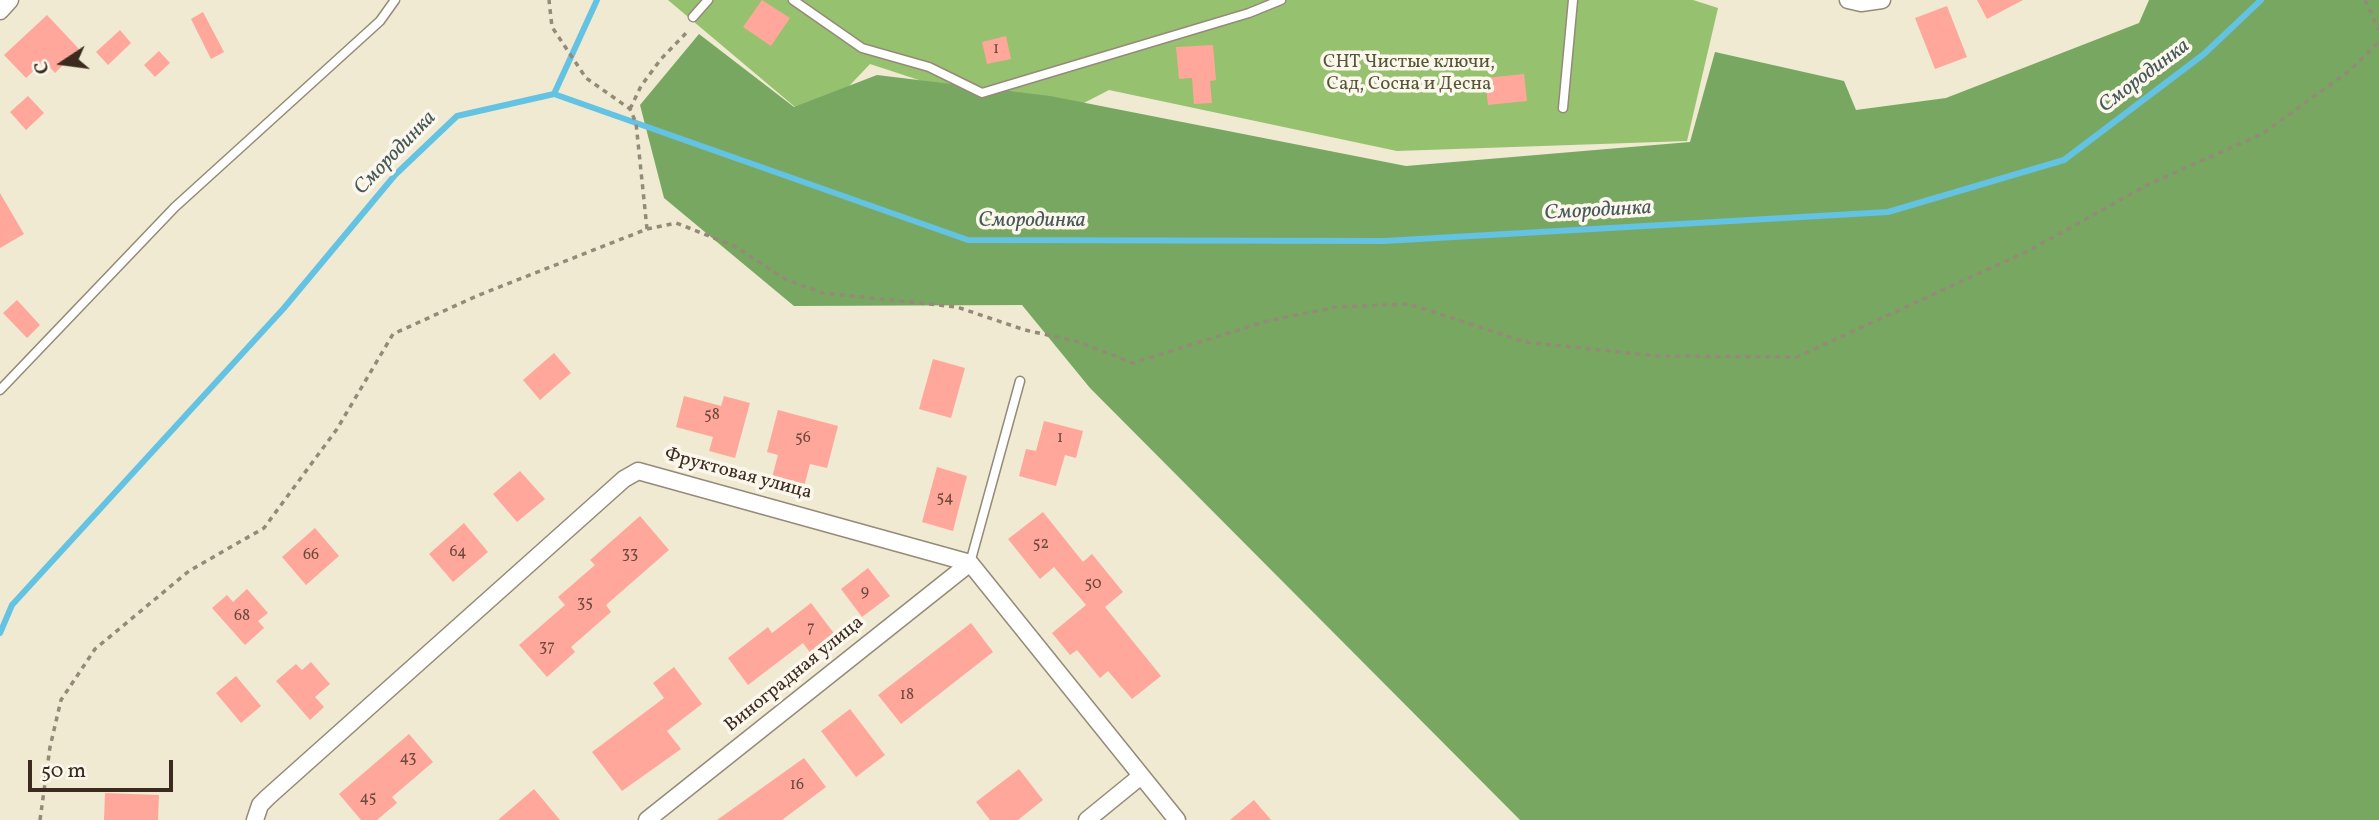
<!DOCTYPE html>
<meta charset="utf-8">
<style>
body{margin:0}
#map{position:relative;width:2379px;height:820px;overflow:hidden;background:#efead1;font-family:Vollkorn,serif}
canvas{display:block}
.north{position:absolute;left:28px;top:28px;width:70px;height:70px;-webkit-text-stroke:5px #fbf7ec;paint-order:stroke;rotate:257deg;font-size:19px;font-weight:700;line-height:28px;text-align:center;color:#3b2a1e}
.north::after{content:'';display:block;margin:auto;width:24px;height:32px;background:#3b2a1e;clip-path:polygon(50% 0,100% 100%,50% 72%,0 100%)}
.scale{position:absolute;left:28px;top:760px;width:145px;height:32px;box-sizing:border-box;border:4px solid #3b2a1e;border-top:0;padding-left:9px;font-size:21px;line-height:24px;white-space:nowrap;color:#3b2a1e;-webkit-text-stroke:5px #fbf7ec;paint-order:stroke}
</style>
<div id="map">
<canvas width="2379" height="820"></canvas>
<div class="north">С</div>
<div class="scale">50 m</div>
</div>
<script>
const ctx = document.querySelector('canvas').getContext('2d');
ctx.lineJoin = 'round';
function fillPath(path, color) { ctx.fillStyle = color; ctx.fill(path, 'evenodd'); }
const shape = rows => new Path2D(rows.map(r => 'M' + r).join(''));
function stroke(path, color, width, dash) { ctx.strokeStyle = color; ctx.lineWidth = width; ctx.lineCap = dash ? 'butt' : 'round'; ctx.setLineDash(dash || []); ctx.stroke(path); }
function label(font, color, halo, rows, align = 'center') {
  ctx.font = font + ' Vollkorn,serif'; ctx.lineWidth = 7; ctx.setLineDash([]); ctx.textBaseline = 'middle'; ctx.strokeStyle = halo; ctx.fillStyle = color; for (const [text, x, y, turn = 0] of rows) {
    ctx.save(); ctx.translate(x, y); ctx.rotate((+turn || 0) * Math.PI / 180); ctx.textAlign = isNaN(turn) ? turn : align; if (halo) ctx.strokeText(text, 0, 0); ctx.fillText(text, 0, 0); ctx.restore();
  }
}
fillPath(shape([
 [668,0,1693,0,1718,8,1687,141,1397,151,1109,90,1047,122,870,64,814,123]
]), '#96c16e');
fillPath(shape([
 [2149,0,2379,0,2379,820,1520,820,1090,388,1022,305,794,306,664,198,640,105,699,34,794,107,877,75,1050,96,1406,166,1690,142,1715,52,1844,81,1856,110,1946,98,2139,23]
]), '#78a761');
stroke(shape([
 [554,94,597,0],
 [0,633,12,605,284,308,395,175,457,116,554,94,968,240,1384,241,1888,212,2064,160,2204,54,2261,0]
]), '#64c2e2', 6);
fillPath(shape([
 [762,0,790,18,771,46,743,27],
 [1977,0,2023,0,1987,19],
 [1947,6,1967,57,1935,69,1915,18],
 [203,12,224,52,211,59,191,19],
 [47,15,79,49,55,73,44,61,26,78,4,55],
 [120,30,131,43,108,65,96,52],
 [1006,36,1011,59,987,64,982,42],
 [1213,45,1216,80,1210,81,1212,103,1194,104,1192,78,1179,79,1176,47],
 [159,51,170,63,155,77,144,65],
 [1524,74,1527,101,1488,105,1485,78],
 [28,96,44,113,26,130,10,112],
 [0,193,24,234,0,248],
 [17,300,40,325,27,338,3,313],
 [554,353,571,373,540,400,523,380],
 [933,359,965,368,951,418,919,409],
 [684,396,721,406,724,396,750,403,735,458,709,451,713,437,676,427],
 [778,410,838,426,827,468,810,464,802,494,770,485,778,455,767,452],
 [1044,421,1083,431,1076,458,1065,455,1056,486,1019,476,1026,449,1036,451],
 [937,467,967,476,953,531,922,522],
 [520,471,545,499,517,522,493,494],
 [1043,512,1083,562,1092,554,1123,592,1105,607,1161,676,1132,699,1108,671,1100,678,1077,650,1070,655,1052,633,1086,605,1054,567,1040,579,1008,539],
 [640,516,669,550,606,605,611,612,571,647,575,652,547,677,519,645,565,605,558,597,595,565,590,560],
 [464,523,488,552,453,582,429,554],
 [315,528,339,556,306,585,282,557],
 [868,568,890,596,862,617,841,589],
 [247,589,268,613,258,621,264,628,245,645,212,608,227,595,233,602],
 [811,603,836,636,812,655,803,643,748,685,728,658,768,627,772,633],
 [971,623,993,652,901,724,878,695],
 [311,662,330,684,315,697,324,707,310,720,276,681,296,664,302,670],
 [674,667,702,704,667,731,681,749,622,791,592,752,664,698,653,683],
 [236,676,261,706,241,723,216,693],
 [850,709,885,755,856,777,821,731],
 [409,734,433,762,392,797,397,803,377,820,361,820,339,794],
 [804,758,826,787,782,820,717,820],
 [1019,769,1043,800,1018,820,990,820,976,802],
 [534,789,560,820,498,820],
 [105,793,159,795,158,820,104,820],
 [1254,800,1271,820,1230,820]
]), '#ffa79a');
const service = shape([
 [793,0,862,48,929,67,982,93,1249,13,1281,0],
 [693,17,708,0],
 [1563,108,1573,0],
 [0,390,175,207,380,21,395,0],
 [970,563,1020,381]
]);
const minor = shape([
 [1848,0,1861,3,1882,0],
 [0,11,10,0],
 [255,820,260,805,268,797,624,479,638,471,970,563,1177,820],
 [647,820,970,563],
 [1087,820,1141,776]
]);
stroke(service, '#958a78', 11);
stroke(minor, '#958a78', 19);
stroke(shape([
 [2365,0,2379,30],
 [630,109,641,86,661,59,689,30],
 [647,229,676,223,689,228,734,246,787,280,823,293,957,307,1025,330,1079,342,1133,363,1267,321,1337,307,1409,304,1525,342,1657,356,1797,357,2030,250,2149,184,2262,134,2349,71,2379,42],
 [40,820,50,747,61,700,95,649,189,571,264,528,337,429,393,334,479,295,647,229,636,123,630,109,586,78,552,27,549,0]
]), '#958a78', 3.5, [5, 5]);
stroke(service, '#fff', 8);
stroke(minor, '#fff', 16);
label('16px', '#6c493d', null, [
 ["1",996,50],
 ["58",712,416],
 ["56",803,439],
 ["1",1060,439],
 ["54",945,499],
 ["52",1041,545],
 ["64",458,553],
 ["33",630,555],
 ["66",311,556],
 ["50",1093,585],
 ["9",865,593],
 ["35",585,604],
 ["68",242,617],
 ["7",811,629],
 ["37",547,648],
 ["18",907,696],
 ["43",408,759],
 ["16",797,786],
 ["45",368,799]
]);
label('19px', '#565736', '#fbf7ec', [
 ["СНТ Чистые ключи,",1409,64],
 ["Сад, Сосна и Десна",1409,86]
]);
label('19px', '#3b2a1e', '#fbf7ec', [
 ["Фруктовая улица",738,475,15],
 ["Виноградная улица",795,675,-39]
]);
label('italic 21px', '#475859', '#fbf7ec', [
 ["Смородинка",2145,77,-37],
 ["Смородинка",396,154,-46],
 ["Смородинка",1598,212,-3],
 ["Смородинка",1032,222]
]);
</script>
